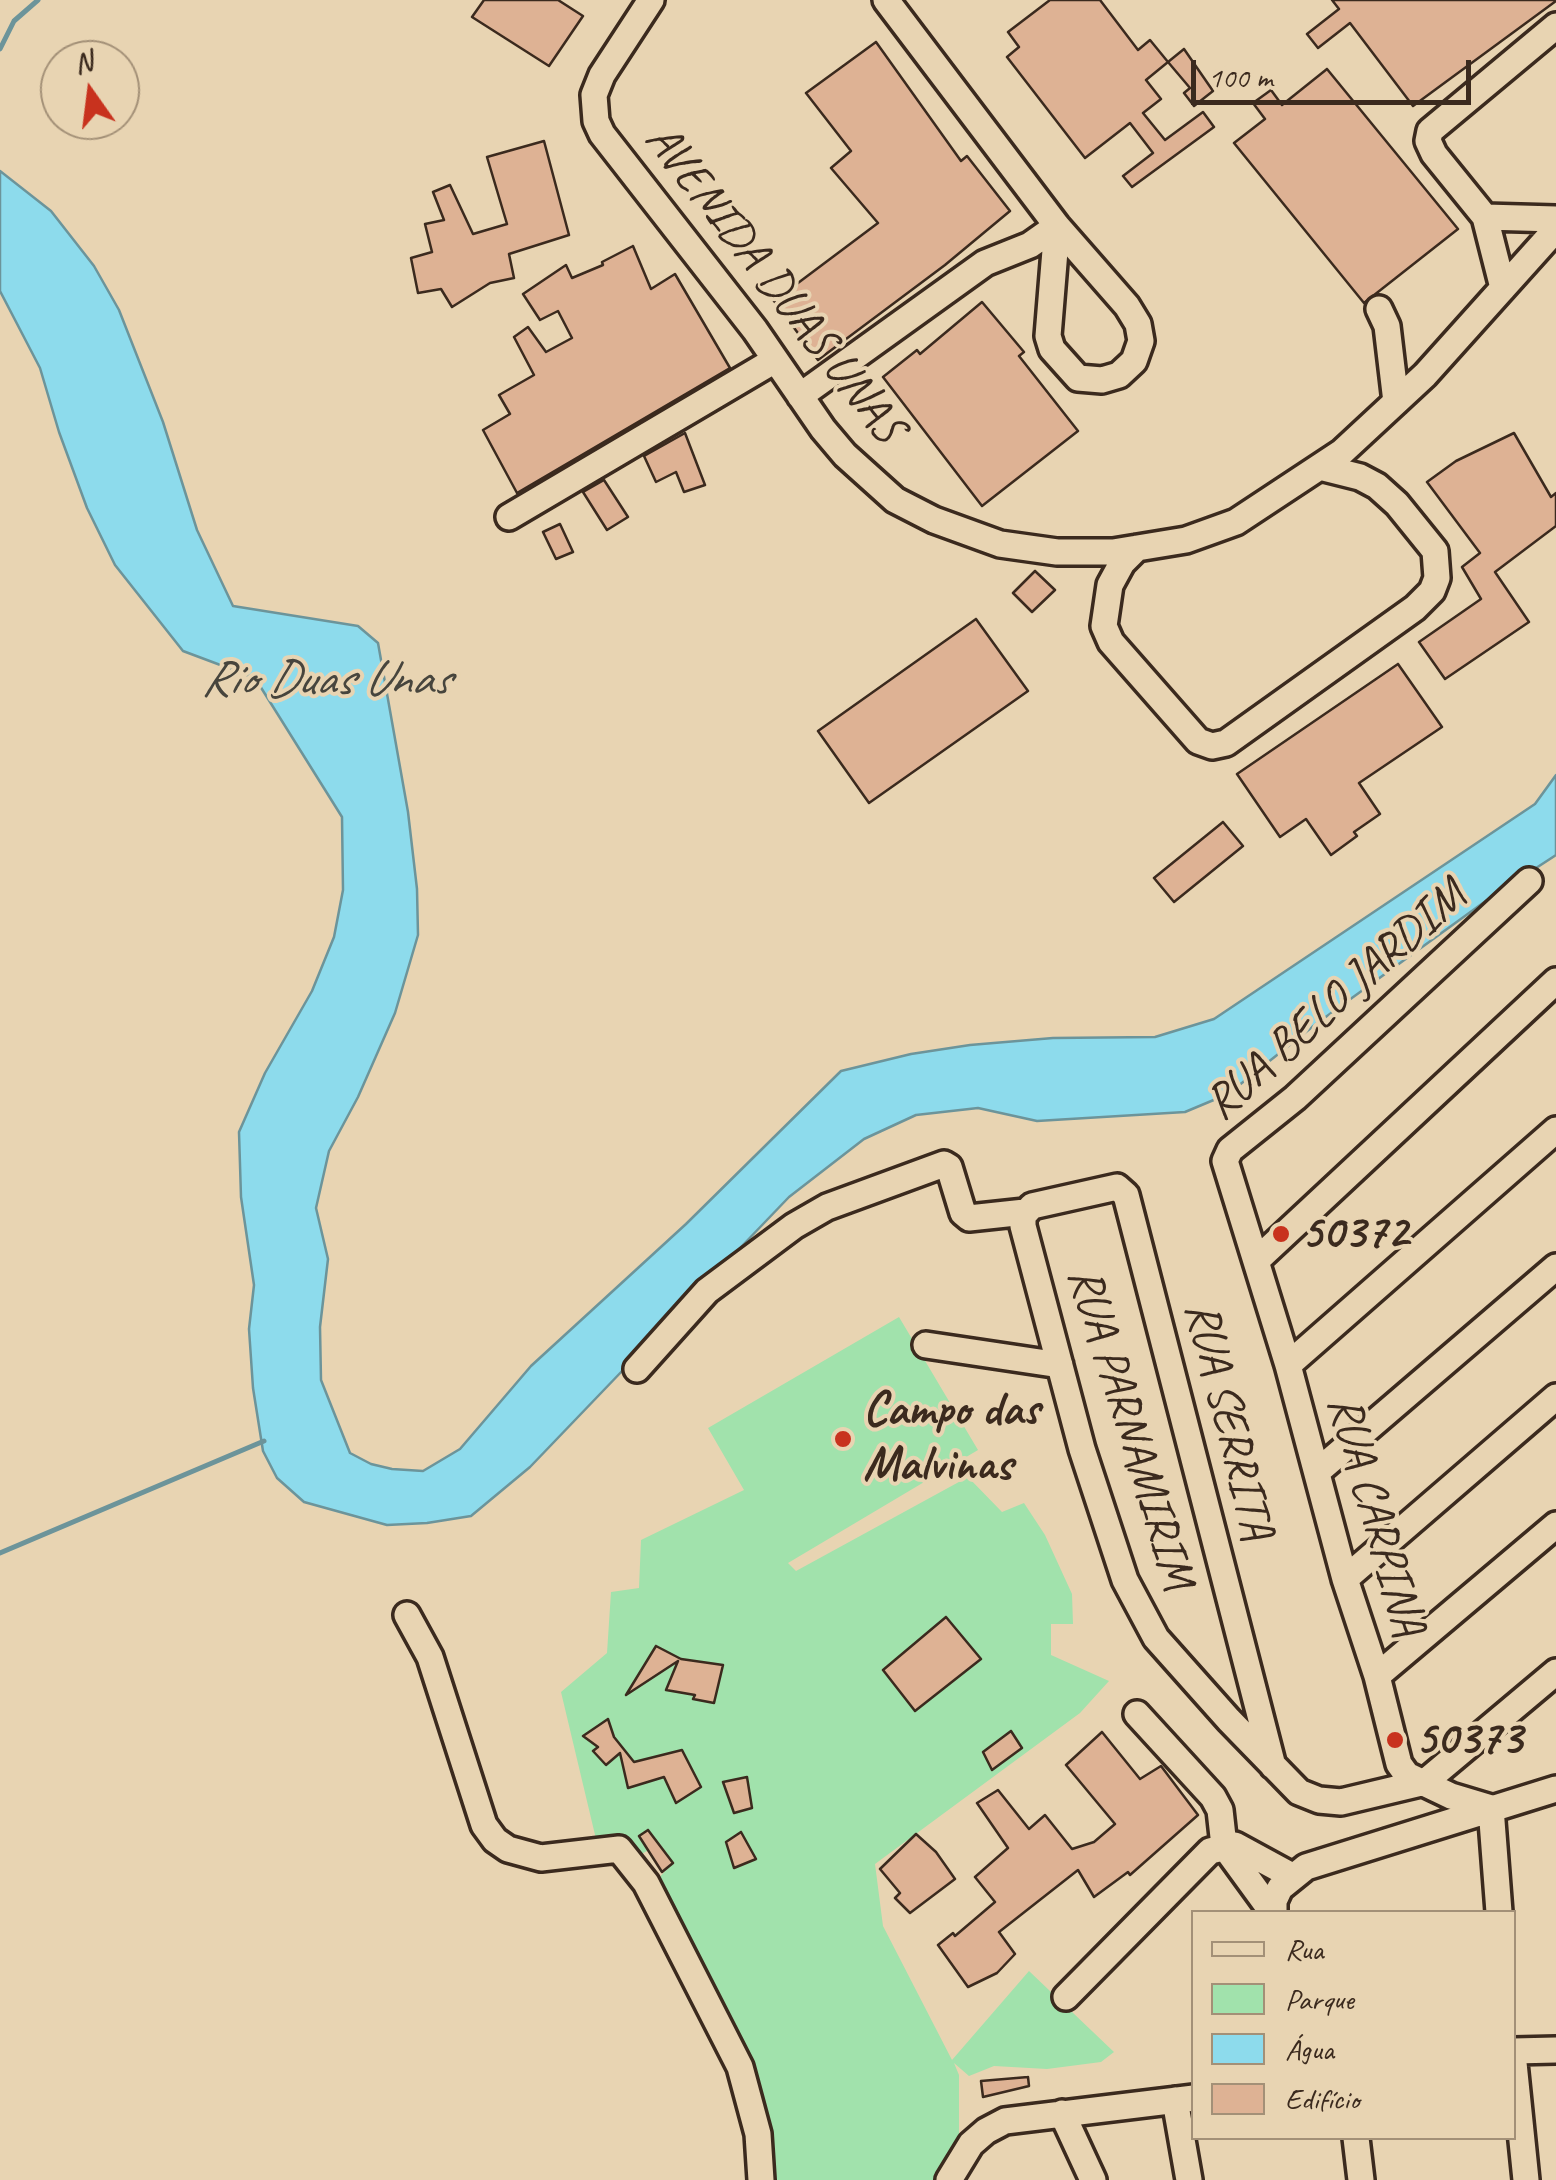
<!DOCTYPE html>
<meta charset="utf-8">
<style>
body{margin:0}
#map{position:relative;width:1556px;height:2180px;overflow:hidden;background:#e8d4b2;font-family:Caveat,sans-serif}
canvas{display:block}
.legend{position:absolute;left:1191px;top:1910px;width:325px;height:230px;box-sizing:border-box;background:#e8d4b2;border:2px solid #a39077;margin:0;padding:12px 18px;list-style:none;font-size:30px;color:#3b2a1e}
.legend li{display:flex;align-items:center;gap:20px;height:50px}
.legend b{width:50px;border:2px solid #a39077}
.north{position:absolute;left:40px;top:40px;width:100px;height:100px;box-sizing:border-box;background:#e8d4b2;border:2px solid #a39077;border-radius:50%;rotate:346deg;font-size:28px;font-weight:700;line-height:40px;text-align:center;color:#3b2a1e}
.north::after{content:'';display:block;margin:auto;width:35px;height:45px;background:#c8321e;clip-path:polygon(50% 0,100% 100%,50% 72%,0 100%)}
.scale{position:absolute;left:1191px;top:60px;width:280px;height:45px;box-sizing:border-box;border:5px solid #3b2a1e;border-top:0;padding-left:12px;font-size:30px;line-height:35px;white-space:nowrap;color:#3b2a1e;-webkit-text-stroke:8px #e8d4b2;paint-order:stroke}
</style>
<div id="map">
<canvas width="1556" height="2180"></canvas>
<ul class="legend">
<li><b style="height:12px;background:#e8d4b2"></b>Rua</li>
<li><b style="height:28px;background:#a1e2ac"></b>Parque</li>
<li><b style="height:28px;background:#8ddbec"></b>Água</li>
<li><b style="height:28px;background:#deb294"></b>Edifício</li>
</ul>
<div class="north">N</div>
<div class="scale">100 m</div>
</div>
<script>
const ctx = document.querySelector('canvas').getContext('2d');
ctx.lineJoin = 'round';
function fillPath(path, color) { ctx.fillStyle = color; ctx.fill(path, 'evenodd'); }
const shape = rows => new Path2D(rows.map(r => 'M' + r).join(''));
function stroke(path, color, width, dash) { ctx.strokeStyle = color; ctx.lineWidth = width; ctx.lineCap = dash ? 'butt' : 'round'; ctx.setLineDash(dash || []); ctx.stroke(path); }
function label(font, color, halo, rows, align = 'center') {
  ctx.font = font + ' Caveat,sans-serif'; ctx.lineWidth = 8; ctx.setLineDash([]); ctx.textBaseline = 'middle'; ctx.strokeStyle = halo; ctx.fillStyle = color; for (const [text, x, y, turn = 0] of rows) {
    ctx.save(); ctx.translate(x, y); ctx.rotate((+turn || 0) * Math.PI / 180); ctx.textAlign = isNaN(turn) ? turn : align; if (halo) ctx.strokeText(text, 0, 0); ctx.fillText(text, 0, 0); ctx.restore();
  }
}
fillPath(shape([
 [899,1317,978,1450,788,1563,796,1571,968,1477,1002,1512,1024,1503,1045,1535,1072,1594,1073,1624,1051,1624,1051,1655,1109,1681,1080,1713,875,1864,883,1926,952,2060,1029,1971,1114,2052,1101,2062,1047,2069,994,2066,969,2076,954,2063,959,2075,959,2142,935,2180,769,2180,766,2127,653,1884,673,1863,660,1844,634,1858,619,1843,596,1839,561,1692,607,1653,611,1592,639,1588,641,1540,744,1490,708,1428]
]), '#a1e2ac');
const water = shape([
 [0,171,51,211,94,266,119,310,163,422,197,530,233,606,358,626,378,643,408,812,417,889,418,935,395,1013,358,1097,329,1151,316,1208,328,1259,320,1327,321,1380,350,1453,371,1464,392,1469,423,1471,460,1449,531,1366,686,1224,841,1071,911,1054,970,1045,1053,1038,1155,1037,1214,1019,1535,804,1556,775,1556,855,1487,900,1316,1024,1228,1094,1185,1112,1037,1121,978,1108,916,1115,864,1139,789,1197,530,1467,471,1516,427,1523,387,1525,304,1502,277,1478,263,1451,253,1388,249,1329,254,1285,241,1197,239,1132,265,1073,312,991,334,937,343,890,342,817,255,678,183,651,115,565,87,508,59,432,40,368,0,291,0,171]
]);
fillPath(water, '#8ddbec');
stroke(water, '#6c949a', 2.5);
stroke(shape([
 [0,49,14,21,38,0],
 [0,1553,264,1441]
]), '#6c949a', 5);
const building = shape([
 [484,0,558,0,583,16,549,66,472,17,484,0],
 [1050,0,1100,0,1138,50,1150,40,1168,62,1146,80,1161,99,1143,113,1165,140,1203,112,1214,127,1132,187,1123,176,1153,153,1130,123,1085,158,1007,57,1019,47,1008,32,1050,0],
 [1332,0,1556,0,1556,1,1413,106,1350,23,1318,48,1307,34,1339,9,1332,0],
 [876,42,961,161,967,156,1010,211,945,265,818,360,774,301,878,223,831,168,851,151,806,93,876,42],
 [1184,49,1213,91,1194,106,1184,93,1190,88,1168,62,1184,49],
 [1327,69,1458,229,1364,303,1234,143,1265,119,1253,103,1271,90,1282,105,1327,69],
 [544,141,569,235,509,254,514,278,490,283,452,307,441,289,418,293,411,258,432,252,425,224,444,220,433,192,450,185,473,234,507,224,487,157,544,141],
 [633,246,651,289,675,274,730,368,517,493,483,430,510,414,499,395,534,375,514,337,528,327,546,352,572,338,558,311,540,320,523,294,566,265,572,278,603,265,602,262,633,246],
 [982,302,1024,352,1019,356,1078,431,982,506,883,377,917,350,920,354,982,302],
 [685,433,705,485,684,492,676,472,656,482,644,456,685,433],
 [1514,433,1551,497,1556,493,1556,526,1495,572,1529,622,1445,679,1419,642,1481,599,1462,567,1480,553,1427,482,1456,461,1514,433],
 [604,480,628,517,607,530,583,492,604,480],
 [560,524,573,552,556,559,543,532,560,524],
 [1035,571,1055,590,1032,612,1013,593,1035,571],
 [976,619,1028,691,869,803,818,731,976,619],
 [1398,664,1442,727,1359,783,1380,814,1354,832,1357,836,1331,855,1306,819,1280,837,1237,774,1398,664],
 [1223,822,1243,846,1174,902,1154,878,1223,822],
 [946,1617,981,1659,915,1711,883,1670,946,1617],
 [656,1646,681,1659,723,1665,714,1703,693,1699,695,1695,666,1690,678,1661,626,1695,656,1646],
 [608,1719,614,1737,634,1762,682,1750,701,1787,676,1803,664,1777,628,1788,620,1753,606,1765,593,1751,598,1747,583,1736,608,1719],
 [1011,1731,1022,1748,992,1770,983,1752,1011,1731],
 [1102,1732,1140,1779,1161,1766,1198,1815,1130,1875,1128,1872,1094,1897,1078,1870,999,1932,1015,1954,997,1973,968,1987,938,1945,953,1933,955,1936,995,1902,975,1877,1008,1848,977,1803,998,1790,1029,1829,1045,1815,1072,1849,1094,1842,1115,1824,1066,1765,1102,1732],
 [747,1777,752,1808,734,1813,723,1782,747,1777],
 [648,1830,673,1863,662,1872,639,1836,648,1830],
 [741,1832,756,1859,734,1868,726,1842,741,1832],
 [916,1834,936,1852,955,1879,910,1913,895,1898,900,1893,880,1869,916,1834],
 [1028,2077,1029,2086,983,2097,981,2081,1028,2077]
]);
fillPath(building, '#deb294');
stroke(building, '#3b2a1e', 2.5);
const minor = shape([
 [651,0,602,75,594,95,596,121,602,134,755,330,823,429,845,455,895,500,934,520,1000,544,1057,552,1113,552,1186,540,1236,522,1342,452,1425,375,1556,229],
 [886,0,1057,226,1127,306,1138,324,1141,341,1134,361,1119,375,1102,380,1078,378,1052,349,1048,336,1057,226],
 [1556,26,1430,131,1428,141,1434,154,1485,217,1556,219],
 [1485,217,1503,288],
 [1379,309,1387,326,1396,402],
 [800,396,985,263,1030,245,1057,226],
 [509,517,775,360],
 [1137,548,1122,563,1110,585,1104,626,1111,642,1198,741,1212,746,1226,743,1415,608,1432,591,1437,578,1435,551,1397,504,1377,486,1360,477,1320,467],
 [1257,1260,1556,981],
 [926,1345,1060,1365],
 [1288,1365,1556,1130],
 [637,1369,707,1291,794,1226,827,1207,944,1164,949,1167,963,1213,969,1218,1025,1212],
 [1317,1472,1556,1267],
 [1345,1579,1556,1397],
 [407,1615,430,1657,484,1825,495,1840,508,1849,541,1858,619,1849,646,1883,740,2067,758,2134,761,2180],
 [1377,1676,1556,1525],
 [1137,1714,1213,1797,1220,1810,1224,1846,1272,1912],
 [1273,1766,1126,1195,1117,1187,1032,1206,1023,1216,1023,1226,1082,1449,1125,1580,1156,1638,1229,1720,1299,1792,1319,1800,1341,1802,1425,1782,1556,1672],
 [1491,1808,1451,1796,1407,1775,1399,1764,1377,1676,1345,1579,1288,1365,1225,1161,1230,1150,1295,1098,1529,881],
 [1491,1808,1499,1912],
 [1274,1912,1274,1901,1280,1888,1306,1867,1556,1789],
 [1066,1997,1210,1851,1235,1845,1292,1876],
 [1514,2051,1556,2050],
 [1514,2063,1526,2180],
 [1175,2100,1189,2180],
 [1062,2113,1093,2180],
 [1356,2138,1361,2180],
 [949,2180,971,2144,986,2131,1005,2121,1194,2098]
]);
stroke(minor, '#3b2a1e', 32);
stroke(minor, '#e8d4b2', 25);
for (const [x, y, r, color] of [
 [1281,1234,10,"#c8321e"],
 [843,1439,10,"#c8321e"],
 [1395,1740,10,"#c8321e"]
]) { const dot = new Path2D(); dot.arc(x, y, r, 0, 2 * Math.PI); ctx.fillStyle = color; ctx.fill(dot); stroke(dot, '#e8d4b2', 4); }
label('48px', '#3b2a1e', '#e8d4b2', [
 ["AVENIDA DUAS UNAS",774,284,52],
 ["RUA BELO JARDIM",1336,1001,-42],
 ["RUA SERRITA",1228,1421,76],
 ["RUA PARNAMIRIM",1130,1429,73],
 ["RUA CARPINA",1375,1516,74]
]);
label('bold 48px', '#3b2a1e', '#e8d4b2', [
 ["50372",1301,1234],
 ["Campo das",863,1411],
 ["Malvinas",863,1466],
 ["50373",1415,1740]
], 'left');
label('italic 50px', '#47453d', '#e8d4b2', [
 ["Rio Duas Unas",325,681]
]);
</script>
